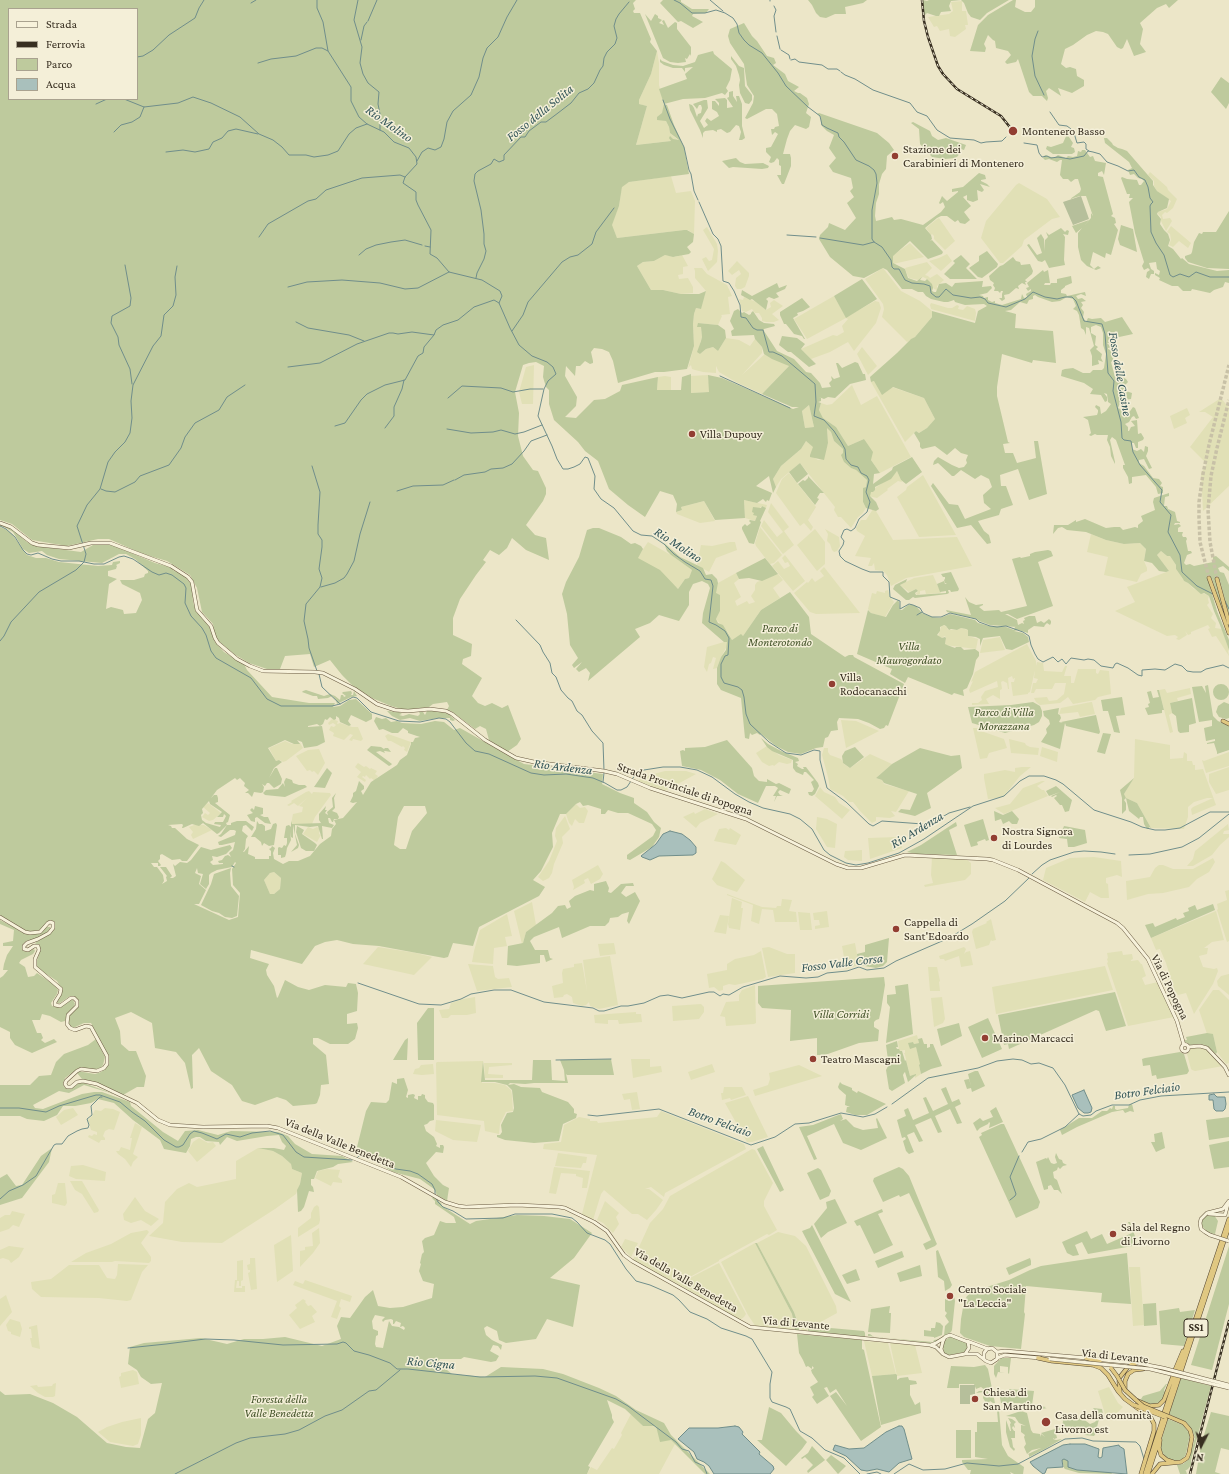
<!DOCTYPE html>
<meta charset="utf-8">
<style>
body{margin:0}
#map{position:relative;width:1229px;height:1474px;overflow:hidden;background:#ece6c8;font-family:"Crimson Pro",serif}
canvas{display:block}
.legend{position:absolute;left:8px;top:8px;width:130px;height:92px;box-sizing:border-box;background:#f4efd8;border:1px solid #a9a28f;margin:0;padding:5px 7px;list-style:none;font-size:12px;color:#382f21}
.legend li{display:flex;align-items:center;gap:8px;height:20px}
.legend b{width:20px;border:1px solid #a9a28f}
.north{position:absolute;left:1181px;top:1426px;width:40px;height:40px;-webkit-text-stroke:3px #f4efd8;paint-order:stroke;rotate:186deg;font-size:11px;font-weight:700;line-height:16px;text-align:center;color:#382f21}
.north::after{content:'';display:block;margin:auto;width:14px;height:18px;background:#382f21;clip-path:polygon(50% 0,100% 100%,50% 72%,0 100%)}
</style>
<div id="map">
<canvas width="1229" height="1474"></canvas>
<ul class="legend">
<li><b style="height:5px;background:#f7f2db"></b>Strada</li>
<li><b style="height:5px;background:#382f21"></b>Ferrovia</li>
<li><b style="height:11px;background:#beca9d"></b>Parco</li>
<li><b style="height:11px;background:#a9c0bc"></b>Acqua</li>
</ul>
<div class="north">N</div>
</div>
<script>
const ctx = document.querySelector('canvas').getContext('2d');
ctx.lineJoin = 'round';
function fillPath(path, color) { ctx.fillStyle = color; ctx.fill(path, 'evenodd'); }
const shape = rows => new Path2D(rows.map(r => 'M' + r).join(''));
function stroke(path, color, width, dash) { ctx.strokeStyle = color; ctx.lineWidth = width; ctx.lineCap = dash ? 'butt' : 'round'; ctx.setLineDash(dash || []); ctx.stroke(path); }
function label(font, color, halo, rows, align = 'center') {
  ctx.font = font + ' "Crimson Pro",serif'; ctx.lineWidth = 3; ctx.setLineDash([]); ctx.textBaseline = 'middle'; ctx.strokeStyle = halo; ctx.fillStyle = color; for (const [text, x, y, turn = 0] of rows) {
    ctx.save(); ctx.translate(x, y); ctx.rotate((+turn || 0) * Math.PI / 180); ctx.textAlign = isNaN(turn) ? turn : align; if (halo) ctx.strokeText(text, 0, 0); ctx.fillText(text, 0, 0); ctx.restore();
  }
}
fillPath(shape([
 [962,1,962,11,966,11,968,25,965,25,966,29,955,37,950,36,949,29,940,31,937,26,934,27,928,17,949,14,953,11,951,2],
 [657,51,659,63,659,85,664,105,661,119,666,121,669,127,670,133,679,141,670,139,671,141,636,145,647,106,638,104,639,100,651,74],
 [1150,172,1167,187,1168,190,1177,199,1173,208,1167,213,1165,212,1162,215,1163,219,1170,218,1172,221,1166,231,1161,221,1161,217,1158,214,1158,212,1167,209,1171,201,1157,191,1154,186,1154,181,1148,175],
 [671,176,676,193,691,191,695,201,694,234,688,230,684,230,617,238,611,225,619,206,622,186,629,182],
 [1019,183,1047,199,1060,217,1052,219,1024,240,1022,246,1003,263,1000,263,981,238,986,221,1016,185],
 [939,218,955,241,945,250,934,239,934,236,932,234,931,235,926,228,937,219],
 [1171,226,1191,243,1188,248,1179,241,1173,247,1169,245,1171,240,1170,234,1167,232],
 [707,227,717,244,718,251,717,262,708,271,702,259,706,257,709,261,712,260,714,249,703,230],
 [910,243,924,257,893,264,892,256],
 [947,254,952,261,941,271,929,261,939,258],
 [665,255,675,257,682,255,688,266,683,267,683,274,678,275,679,279,688,278,693,287,693,293,681,294,663,290,651,290,637,266,643,262,654,261],
 [737,261,749,273,749,276,745,287,741,289,737,289,735,286,736,278,741,274,739,270,732,275,728,271],
 [927,262,932,268,925,275,928,276,930,278,937,274,944,280,937,286,937,290,934,289,927,279,923,277,918,280,909,278,907,274,905,268],
 [694,268,702,268,707,274,727,285,732,296,728,297,730,314,721,315,722,316,718,325,698,323,701,326,702,337,699,347,700,354,706,349,713,347,718,351,726,338,739,340,750,346,755,339,762,347,762,353,742,375,767,352,789,366,762,394,736,382,719,372,716,366,716,373,703,372,695,370,692,369,691,365,688,368,694,346,693,324,694,314,696,308,700,309,706,291,695,278,695,271],
 [883,268,901,291,920,301,932,311,932,317,915,337,907,342,882,317,884,309,883,304,865,279],
 [834,296,846,317,875,301,879,302,881,308,876,323,854,351,848,342,830,352,811,359,801,349,833,335,837,336,844,332,842,326,848,319,846,318,807,339,794,319],
 [744,297,756,302,766,310,771,307,770,303,774,300,783,306,772,314,779,320,774,322,766,322,762,321,762,318,759,313,755,313,752,309,746,312,742,311,739,299,743,300],
 [931,303,948,308,952,308,957,305,959,306,958,309,963,310,967,306,975,309,976,313,975,321,931,309,930,305],
 [862,347,877,366,868,375,857,354],
 [534,365,533,404,522,404,519,392,526,367],
 [708,375,710,392,691,393,690,376],
 [665,376,671,377,671,390,657,390,658,377],
 [874,381,924,398,935,419,927,428,919,433,916,431,905,442,871,382],
 [852,385,861,405,877,396,911,457,880,473,871,460,864,439,848,446,836,427,823,418,819,410,821,403,827,405,832,404],
 [1221,398,1229,408,1229,486,1203,511,1201,473,1207,464,1190,447,1213,417,1205,412,1199,412],
 [809,405,814,427,805,428,802,411],
 [1187,408,1190,415,1185,418,1187,423,1174,429,1170,416],
 [827,427,831,432,834,441,843,449,844,462,851,468,856,470,867,480,866,487,864,488,863,502,866,508,862,514,858,517,851,528,841,517,838,517,834,510,835,507,800,463,781,479,776,487,773,479,781,466,801,449,806,441,814,447,810,455,818,460,823,459,828,443],
 [897,471,902,482,898,481,887,489,888,490,877,498,868,496,868,493,891,477],
 [789,473,816,507,808,520,813,527,811,531,804,523,800,526,776,493,782,479],
 [923,475,956,535,919,537,897,497,906,490,907,487],
 [744,500,767,505,766,508,762,506,754,513,757,516,755,521,745,518],
 [704,501,715,521,700,523,677,514,676,512,682,510,681,507],
 [771,503,789,527,784,531,794,545,783,554,761,526,764,520,777,537,783,532,768,512],
 [873,509,876,511,893,540,957,537,972,566,906,578,891,586,887,575,883,571,875,570,874,563,872,566,868,566,871,558,855,556,865,536,857,531,856,528,861,520,866,520],
 [760,527,782,555,774,563,770,564,756,546,755,543],
 [815,529,825,542,825,564,817,571,797,545],
 [825,529,839,537,840,546,837,551,834,552,832,550,830,544,827,541,828,534],
 [1091,534,1106,540,1124,544,1140,543,1146,549,1144,561,1147,568,1147,571,1141,574,1137,582,1104,575,1108,557,1087,552],
 [648,542,671,555,692,570,689,578,685,579,678,589,637,558],
 [730,542,735,542,737,550,716,558,709,572,697,565,701,545,712,546],
 [1161,551,1167,556,1170,556,1176,565,1176,569,1183,579,1184,581,1188,583,1194,589,1209,596,1208,599,1209,603,1207,605,1213,614,1211,618,1216,623,1215,628,1222,629,1229,650,1228,651,1229,656,1216,636,1212,637,1208,629,1210,628,1208,625,1191,632,1191,634,1188,635,1185,631,1187,635,1179,640,1176,639,1178,637,1175,635,1167,636,1115,611,1135,602,1127,587,1169,571,1157,555],
 [785,555,805,581,793,591,772,566,778,561,784,569,790,566,788,562,785,563,782,558],
 [824,567,860,613,816,614,810,612,794,593,807,582,808,583,812,578,815,582,824,576,820,571],
 [736,573,739,579,734,583,741,597,735,601,737,606,747,601,749,604,755,602,751,596,755,590,755,585,757,582,778,574,783,580,773,588,780,598,761,610,743,636,741,635,732,640,728,632,716,619,720,611,720,595,716,594,716,589,718,583],
 [933,575,941,593,926,594,925,590,920,591,920,594,917,595,916,593,918,592,916,589,909,592,900,585,914,578],
 [888,590,890,597,894,602,885,617,871,613,868,609,872,593,876,594,877,591,885,593,885,591],
 [943,625,947,627,948,630,957,630,961,628,968,630,968,636,978,639,976,649,945,645,946,637,944,636,942,639,938,636,941,627],
 [1000,637,1005,650,980,653,983,640],
 [724,642,727,642,727,646,721,657,717,668,713,669,716,658,713,657,711,663,709,664,707,672,704,667,707,647],
 [1027,644,1036,661,1036,666,1037,662,1043,663,1044,671,1062,672,1065,666,1067,666,1064,676,1071,676,1071,683,1074,683,1078,669,1096,669,1096,673,1098,674,1100,670,1109,671,1111,694,1098,697,1095,700,1073,704,1068,697,1060,703,1040,705,1036,702,1034,698,1047,697,1049,701,1057,700,1064,694,1066,683,1055,683,1052,689,1036,689,1034,693,1031,693,1033,683,1036,683,1038,679,1034,678,1035,670,1030,692,1028,693,1028,694,1013,696,1011,682,1014,682,1015,678,1013,679,1012,676,1008,678,1009,689,1008,689,1007,683,1003,681,1001,682,1002,689,1000,690,1000,699,993,695,986,699,989,704,972,705,972,703,978,703,982,700,981,697,985,691,998,687,997,681,970,693,969,690,973,681,971,682,975,672],
 [1190,688,1191,694,1177,698,1178,701,1170,703,1172,713,1169,715,1173,732,1170,733,1159,690,1165,689,1167,693],
 [1091,702,1092,702,1095,714,1080,717,1078,712,1059,714,1061,708],
 [332,719,338,721,337,724,340,723,352,727,358,727,363,739,361,741,353,739,352,741,349,740,353,735,350,734,344,740,333,736,334,733,329,730,331,726,334,727,336,725,333,723,329,725,328,723],
 [841,720,856,721,879,731,846,748],
 [973,728,979,728,981,731,1004,739,1007,748,989,753,987,758,980,759],
 [388,734,411,742,407,752,404,750,405,748,403,746,402,747,391,741,388,741,385,736],
 [1009,739,1025,743,1026,745,1030,747,1039,748,1038,755,1011,753],
 [1135,739,1170,745,1170,759,1183,758,1182,765,1184,752,1187,754,1187,761,1192,761,1193,765,1195,765,1195,770,1203,769,1216,805,1192,815,1191,809,1193,807,1213,798,1207,798,1194,802,1188,807,1188,817,1184,829,1151,828,1137,803,1126,798,1124,794,1134,778],
 [285,741,292,744,300,743,303,748,286,761,283,762,280,760,276,761,269,748],
 [767,746,779,755,792,760,791,763,787,764,779,762,774,766,773,765,769,766,762,762,756,753],
 [1042,747,1058,752,1057,762,1040,756],
 [824,748,828,748,828,752,830,755,841,759,844,764,850,768,870,754,892,764,876,778,882,780,884,784,909,791,896,812,891,811,895,816,890,818,876,817,876,821,872,823,860,811,853,802,849,802,843,796,830,789,828,777,822,755],
 [319,749,325,763,318,775,314,771,312,772,310,770,307,771,296,756,308,750],
 [1229,752,1229,766,1206,773,1202,760,1204,761],
 [358,763,364,767,366,766,370,769,371,768,377,771,375,774,378,776,375,781,371,778,370,779,366,775,365,777,363,776,362,777,366,780,365,782,357,777,361,772,355,767],
 [1022,767,1031,767,1020,776,1004,796,1000,798,988,799,984,778,984,774,1005,770,1015,772,1015,768],
 [1229,767,1229,790,1216,794,1209,782,1209,774],
 [665,771,686,771,696,774,665,791,637,781,650,775],
 [1042,781,1045,781,1037,786,1042,790,1044,790,1048,796,1004,814,995,808,1010,804,1023,788],
 [820,787,824,792,835,797,839,803,850,810,842,819,815,796],
 [309,791,312,794,313,792,330,793,331,795,315,817,312,824,291,824,293,814,302,812,303,807,299,806,307,798,298,806,294,803,289,806,287,805,292,802,291,801,306,792],
 [208,803,221,813,213,820,209,821,202,817,205,813,208,815,210,813,203,807],
 [576,804,580,808,585,807,588,811,584,823,579,823,575,819,572,826,569,823,566,814],
 [705,809,718,814,700,823,696,828,683,817,694,812,695,814],
 [565,816,570,829,562,837,563,843,554,864,552,873,549,878,543,881,538,877,549,861,557,841,555,836,556,828],
 [817,817,827,819,837,824,835,848,827,847,816,829],
 [1228,824,1229,830,1224,831,1223,834,1229,834,1229,837,1220,845,1212,855,1193,866,1187,866,1193,859,1195,851],
 [194,825,204,825,212,830,193,839,191,835,193,832,189,827],
 [308,827,313,829,317,827,320,829,319,834,321,835,317,842,303,834],
 [726,828,729,830,730,828,741,835,736,845,714,841,719,829],
 [898,837,900,839,902,848,870,859,868,838],
 [862,850,862,861,848,860,844,857,845,851],
 [932,857,967,860,971,863,971,874,965,880,925,887,924,885,933,883,931,875],
 [1094,857,1121,861,1122,877,1117,875,1106,878,1106,883,1108,884,1109,898,1101,898,1090,892,1085,902,1043,880,1046,868,1070,858],
 [1213,858,1215,862,1209,872,1197,879,1189,887,1163,893,1148,894,1127,900,1126,881,1150,877,1155,868,1159,865,1163,865,1173,869,1193,869],
 [721,861,725,863,745,880,737,892,717,885,712,879],
 [598,865,603,874,600,879,591,884,588,878,584,880,585,883,573,890,574,887,572,880],
 [274,872,281,878,280,889,274,894,270,894,264,880,270,873],
 [1229,890,1229,941,1227,942,1217,910,1218,909,1217,904,1227,900,1225,891],
 [727,894,762,907,776,908,777,906,781,906,782,899,792,900,789,911,796,912,797,922,775,922,773,910,762,909,759,924,751,921,753,905,727,895],
 [732,898,742,902,741,908,743,908,740,930,729,928,728,924],
 [532,902,536,925,526,932,523,943,522,944,514,911],
 [827,911,829,927,815,929,815,926,820,925,819,920,814,920,813,913],
 [1216,911,1224,940,1212,942,1204,948,1208,948,1207,954,1199,956,1203,967,1214,969,1217,968,1218,971,1213,984,1194,1014,1186,993,1178,995,1174,989,1166,963,1160,949,1156,950,1151,938],
 [798,912,810,913,812,930,800,930],
 [507,914,512,936,505,937,507,946,494,948,493,964,472,962,474,951,480,930],
 [720,915,729,916,726,934,714,932],
 [991,919,996,940,992,941,991,940,989,945,976,949,972,932,973,929,987,923,986,922],
 [614,943,616,954,600,956,598,944],
 [855,943,859,965,846,969,842,946],
 [378,947,416,953,432,957,414,975,363,964],
 [769,947,787,954,795,954,795,973,768,977,762,948],
 [964,947,966,949,964,954,966,952,970,951,973,965,961,967,959,956,945,961,944,959,940,959,939,956],
 [761,951,766,977,763,979,735,985,729,984,723,986,723,990,719,991,714,987,709,988,707,974,727,970,727,964,735,959,754,955],
 [1122,951,1123,955,1132,954,1133,959,1131,960,1131,961,1138,960,1141,964,1142,964,1146,976,1142,978,1145,985,1158,982,1174,1017,1128,1026,1107,963,1108,962,1107,959,1108,958,1107,953],
 [610,956,618,1005,599,1009,590,1006,589,1002,586,1005,582,1006,573,1003,572,997,567,994,564,995,563,997,554,998,552,986,563,983,562,973,563,969,574,967,574,964,582,963,587,991,583,960],
 [468,964,493,966,495,977,498,979,509,978,512,987,477,991],
 [1105,966,1113,990,996,1014,992,987],
 [928,967,937,967,940,981,939,982,940,991,930,991],
 [1229,974,1229,995,1218,986,1217,981,1221,976],
 [755,985,756,1023,754,1024,726,1026,725,1017,720,1016,726,1002,739,1001,739,995,742,990],
 [1213,990,1219,990,1229,1000,1229,1063,1226,1064,1217,1052,1213,1034,1207,1034,1199,1010],
 [475,997,476,1013,467,1015,451,1015,448,1018,442,1018,439,1010,449,1009,451,1003,463,999],
 [942,997,945,1019,943,1023,934,1027,931,998],
 [701,1004,704,1007,704,1012,699,1019,673,1021,672,1006],
 [636,1012,636,1014,641,1014,642,1022,619,1024,618,1020,608,1020,608,1024,595,1023,594,1015],
 [917,1035,919,1043,914,1044,913,1042,909,1043,916,1047,921,1065,919,1065,921,1074,915,1078,915,1076,910,1076,905,1055,904,1053,905,1053,905,1050,899,1051,898,1041],
 [1202,1047,1207,1049,1223,1066,1195,1071,1192,1070,1191,1069,1187,1054,1190,1048],
 [631,1059,650,1059,650,1067,661,1066,662,1072,633,1078],
 [483,1061,482,1083,495,1083,505,1085,511,1090,512,1095,513,1111,506,1112,500,1124,499,1134,485,1131,484,1121,437,1115,436,1063,437,1062],
 [484,1063,512,1063,512,1065,489,1067,488,1074,503,1075,503,1078,485,1078],
 [433,1064,434,1074,422,1075,413,1074,415,1069,419,1068,421,1065],
 [712,1064,715,1072,691,1080,688,1072],
 [799,1065,822,1076,755,1096,753,1090,768,1085,770,1079,769,1073],
 [724,1087,742,1087,746,1095,731,1100,730,1098,722,1100,721,1093,723,1093],
 [637,1092,640,1109,632,1110,630,1099,624,1100,622,1094],
 [748,1096,768,1137,752,1142,747,1142,725,1103],
 [73,1108,78,1115,61,1125,56,1117,64,1110],
 [105,1108,113,1109,120,1112,114,1130,109,1129,105,1131,103,1136,105,1138,105,1140,101,1140,99,1143,88,1137,89,1135,92,1136,94,1134,97,1135,97,1132,91,1130,88,1120,92,1116,95,1110,101,1111],
 [661,1111,744,1144,746,1149,665,1193,664,1197,651,1187,645,1189,649,1189,663,1200,656,1210,647,1220,638,1214,632,1214,604,1190,601,1194,593,1220,582,1214,597,1155,543,1149,544,1144,561,1142,564,1125,579,1117,590,1119,590,1121,597,1121,598,1123,657,1117],
 [436,1120,481,1125,477,1142,453,1140,435,1131],
 [135,1123,142,1127,133,1154,138,1157,133,1162,131,1167,125,1159,118,1154,116,1151,119,1151,121,1147,130,1150,132,1138,130,1138],
 [199,1138,208,1143,213,1142,216,1146,197,1162,188,1151,193,1142],
 [258,1148,273,1151,282,1156,291,1164,292,1169,302,1173,300,1184,296,1194,275,1209,222,1243,182,1242,149,1236,163,1223,165,1202,177,1189,189,1183,197,1187,236,1179,236,1161],
 [752,1149,755,1150,773,1183,764,1201,764,1206,777,1230,769,1235,767,1234,719,1260,719,1261,688,1278,686,1280,719,1263,746,1314,744,1317,740,1320,685,1288,633,1260,650,1223,663,1209,670,1196],
 [558,1153,587,1157,586,1163,583,1163,581,1168,555,1166],
 [83,1165,106,1172,105,1181,76,1179,69,1176,71,1166],
 [554,1167,590,1171,587,1188,582,1188,583,1178,576,1176,576,1174,561,1173,556,1194,549,1193],
 [327,1169,340,1170,338,1177,342,1180,342,1183,333,1182,331,1186,315,1178,318,1171],
 [70,1181,82,1181,99,1210,98,1212,94,1213,82,1194,75,1190],
 [58,1183,65,1183,67,1203,65,1206,52,1203,52,1195,55,1194],
 [135,1197,145,1211,159,1219,151,1226,141,1220,131,1223,124,1220,123,1214],
 [605,1201,619,1213,616,1217,619,1224,613,1233,603,1223,597,1220],
 [317,1205,319,1207,320,1220,319,1224,298,1237,298,1228,311,1218,311,1213,314,1207],
 [12,1211,25,1214,19,1227,13,1225,9,1229,0,1232,0,1218,5,1215,10,1215],
 [319,1228,320,1243,313,1253,300,1267,300,1251,305,1250,305,1247,313,1246,312,1233],
 [147,1230,149,1232,141,1243,151,1257,151,1261,149,1263,115,1261,112,1262,71,1262,86,1253,111,1244,131,1233],
 [778,1232,795,1236,806,1246,836,1306,837,1313,819,1323,808,1325,807,1331,801,1330,794,1312,757,1243],
 [291,1235,293,1271,277,1282,274,1245],
 [625,1239,638,1243,631,1257,621,1247],
 [755,1243,792,1314,794,1331,756,1327,748,1315,721,1262],
 [9,1246,24,1248,19,1257,11,1263,9,1260,3,1258,0,1259,0,1250],
 [250,1258,255,1258,257,1289,251,1290,248,1273,250,1272,250,1270,248,1270,247,1265,250,1264],
 [243,1260,243,1280,241,1281,241,1286,239,1286,239,1281,237,1281,236,1288,242,1288,242,1286,245,1286,245,1292,234,1292,235,1280,237,1280,237,1261],
 [118,1264,148,1265,142,1272,131,1300,127,1301,99,1298,41,1297,32,1289,31,1282,51,1279,69,1265,99,1265,107,1278,115,1279,117,1275],
 [1129,1267,1140,1267,1144,1325,1133,1326],
 [305,1280,352,1296,350,1302,341,1299,339,1306,341,1308,337,1319,331,1317,337,1301,293,1285,295,1281,303,1284],
 [6,1295,12,1312,0,1326,0,1299],
 [303,1299,306,1301,305,1302,308,1306,311,1305,317,1312,312,1316,315,1322,300,1329,289,1315,297,1308,295,1305],
 [10,1319,20,1322,22,1329,20,1337,11,1334,11,1332,8,1331,6,1325],
 [37,1325,40,1349,32,1347,30,1338,32,1338,31,1329,29,1329,29,1327],
 [864,1341,888,1343,896,1374,872,1376],
 [890,1343,915,1345,922,1373,897,1376],
 [133,1370,137,1372,139,1384,121,1388,119,1377,121,1376,121,1373],
 [56,1383,55,1396,53,1397,45,1397,38,1393,30,1386,37,1385,38,1387,52,1386,53,1384],
 [1109,1387,1118,1403,1123,1407,1113,1417,1106,1417,1098,1391],
 [631,1414,643,1426,656,1426,675,1444,659,1474,587,1474,591,1467,597,1470,612,1448,614,1449,622,1435,621,1433],
 [141,1418,141,1435,138,1444,133,1446,110,1442,98,1432,107,1427,122,1422]
]), '#e1e0b6');
fillPath(shape([
 [0,0,636,0,633,3,635,9,633,11,634,13,640,13,651,39,650,42,657,51,651,74,639,100,639,104,647,106,636,145,671,141,669,138,670,136,673,139,679,140,670,133,669,127,666,121,657,120,657,117,662,113,664,104,659,89,687,79,685,74,693,67,685,68,685,72,682,68,673,68,664,65,660,62,660,59,662,61,673,65,683,66,695,62,698,55,713,51,714,54,732,69,730,80,726,88,728,91,725,95,722,93,705,98,683,99,664,104,667,105,674,125,684,147,689,174,629,182,622,187,619,206,612,225,617,238,684,230,687,230,694,234,693,242,687,247,691,252,689,254,673,257,665,255,654,261,643,262,637,266,651,290,663,290,681,294,699,294,706,291,701,309,696,308,694,314,693,324,694,346,687,369,664,372,655,372,618,383,613,361,609,352,602,349,594,348,591,352,593,361,593,363,590,364,585,361,580,366,576,366,575,376,566,366,565,376,577,397,576,406,565,417,576,418,594,400,605,399,620,391,622,385,658,377,657,390,681,390,682,377,691,374,691,393,709,392,708,375,722,378,793,409,799,407,792,407,762,394,789,366,772,359,764,354,762,347,755,339,754,335,732,336,731,331,734,329,730,321,734,311,738,309,742,313,744,312,749,315,751,314,751,313,753,311,759,320,764,323,774,324,775,326,764,329,764,331,777,351,794,359,806,372,811,373,820,383,822,388,831,387,829,383,832,380,831,376,834,379,840,377,836,363,838,363,842,368,855,362,858,363,863,374,865,374,866,380,850,384,835,398,828,397,824,399,819,397,821,398,821,401,818,402,821,403,819,410,823,418,836,427,848,446,864,439,873,452,871,460,880,473,874,474,873,484,892,470,893,467,912,457,922,472,906,484,901,480,897,471,891,479,875,487,875,490,873,492,871,492,870,496,876,502,879,509,876,511,866,508,863,502,863,488,866,487,867,480,856,470,851,468,844,462,841,455,843,453,843,449,834,441,831,432,827,428,828,443,824,460,810,457,810,455,813,447,806,441,801,449,781,466,773,479,776,487,773,493,769,476,756,486,772,493,769,501,767,500,766,502,763,499,757,503,744,500,745,518,715,520,704,501,681,507,682,510,676,512,677,504,673,495,660,491,645,517,628,505,609,489,598,461,585,451,578,442,554,420,549,404,549,390,546,387,543,377,544,366,536,362,529,363,523,365,515,392,519,413,518,436,523,456,533,470,538,471,546,488,546,494,543,501,526,525,535,535,546,538,549,560,526,550,512,538,507,548,499,555,490,550,483,560,486,562,476,575,460,599,453,618,453,635,472,644,471,656,463,659,462,664,482,678,472,696,478,703,485,706,492,703,502,708,508,705,521,739,517,745,507,752,489,740,486,729,480,726,475,729,451,711,447,710,449,706,447,702,433,704,429,707,405,710,391,706,372,698,352,685,342,675,330,660,314,667,310,654,285,656,280,669,267,669,249,663,234,654,215,638,213,624,202,612,197,588,190,575,167,561,143,554,109,539,98,539,67,546,32,540,12,524,0,520],
 [9,9,137,9,137,99,9,99],
 [809,405,814,427,805,428,802,411],
 [663,0,681,0,681,2,692,9,709,9,706,13,693,14,692,16,703,22,693,28,681,21,678,22,660,3],
 [808,0,867,0,863,3,845,7,846,14,835,14,826,18,820,17,816,13,812,5],
 [923,0,927,1,929,0,1009,0,987,13,980,20,971,17,968,13,964,3,961,0,951,1,949,6,951,11,941,12,939,16,936,16,927,13,925,15,923,10],
 [1013,0,1016,0,1015,7,1025,12,1031,12,1035,7,1035,0,1178,0,1169,8,1166,4,1157,8,1140,23,1143,29,1140,44,1146,52,1134,56,1127,39,1123,48,1121,49,1117,47,1108,34,1103,32,1096,31,1087,35,1073,45,1065,49,1061,64,1066,68,1070,67,1076,69,1077,76,1084,80,1084,86,1072,93,1058,88,1061,96,1049,88,1046,91,1048,98,1047,101,1042,96,1033,96,1029,92,1018,59,1016,62,1007,64,1005,62,1011,55,1008,51,996,48,995,41,993,40,988,35,984,44,986,48,985,52,970,51,978,25,988,15],
 [645,14,651,21,655,14,658,16,658,18,662,20,659,23,664,25,662,21,664,20,668,28,675,22,677,23,677,29,691,47,691,56,690,54,687,59,685,58,686,62,678,63,670,62,663,58],
 [744,23,752,36,757,41,767,56,774,58,776,63,773,65,785,74,788,81,799,87,794,91,798,93,800,93,807,98,809,104,806,113,811,117,809,127,806,129,795,125,790,131,787,139,783,154,790,154,791,158,791,166,784,184,782,184,777,175,781,175,781,166,779,165,779,160,777,158,774,162,771,163,769,162,771,157,766,152,766,148,771,147,778,134,775,132,772,135,771,129,774,129,775,127,779,126,777,114,772,109,766,109,747,119,745,118,753,103,754,96,747,85,744,64,730,43,728,36,730,29],
 [731,56,739,66,744,68,745,86,752,95,752,100,749,104,745,103,740,93,739,85,740,80,739,75,736,66,731,59],
 [1221,77,1229,83,1229,103,1226,109,1211,92],
 [733,91,733,96,737,102,736,96,739,96,742,104,742,126,745,138,742,140,739,140,741,132,739,126,736,125,730,132,727,133,721,129,717,130,717,132,713,130,705,131,703,133,703,138,700,130,690,110,689,104,692,105,694,108,697,117,698,114,701,113,702,108,701,105,699,105,697,109,693,104,704,100,707,100,708,108,700,121,704,128,708,125,705,121,707,118,711,121,719,116,717,112,712,109,712,101,715,101,719,106,719,103,715,99,725,98,727,100,727,108,733,107,727,98,729,97,729,92],
 [819,113,877,133,889,143,894,150,887,156,886,169,882,174,879,184,879,194,876,203,875,216,876,221,892,217,894,220,901,219,923,225,941,212,945,207,943,202,940,204,939,203,942,196,947,201,958,192,958,191,952,192,952,189,963,187,979,173,985,175,986,179,981,180,981,181,987,184,990,187,980,184,984,190,982,192,977,190,978,200,973,202,967,200,967,195,963,197,971,206,964,212,970,220,965,224,960,223,958,220,955,222,947,216,941,216,937,218,925,228,931,235,932,239,930,241,932,240,943,252,942,254,928,259,910,241,893,256,893,263,905,269,908,278,917,281,922,277,920,280,925,281,927,279,932,284,933,288,932,291,934,292,936,292,939,284,946,283,952,287,955,283,983,281,982,287,991,286,992,288,987,293,979,295,983,296,984,298,988,297,988,300,992,302,995,301,995,303,1002,305,1021,299,1022,294,1024,298,1027,297,1026,294,1031,291,1031,289,1028,291,1026,288,1029,287,1027,283,1043,270,1044,272,1048,270,1050,283,1045,283,1044,285,1050,285,1051,283,1057,283,1057,279,1071,276,1072,283,1065,286,1065,287,1061,290,1061,293,1066,294,1067,296,1085,292,1086,296,1081,294,1076,296,1078,299,1082,298,1086,301,1081,302,1083,305,1081,308,1084,312,1083,317,1086,322,1088,318,1092,319,1101,318,1105,322,1122,317,1133,334,1110,339,1108,341,1109,343,1107,343,1111,347,1108,348,1108,349,1112,351,1112,357,1114,360,1111,362,1115,377,1118,380,1120,380,1122,377,1126,379,1128,382,1125,385,1126,391,1132,393,1131,399,1124,400,1120,403,1118,408,1122,410,1127,409,1123,412,1126,415,1128,414,1133,407,1135,408,1139,418,1136,419,1134,416,1132,417,1129,422,1125,424,1128,427,1128,431,1129,431,1131,427,1135,426,1131,421,1137,420,1138,434,1141,433,1144,438,1143,440,1138,442,1138,448,1136,448,1134,443,1132,443,1132,449,1137,451,1141,449,1144,452,1145,446,1148,447,1148,451,1146,456,1152,468,1149,469,1144,459,1139,460,1139,463,1144,466,1153,478,1159,479,1162,483,1160,486,1163,487,1163,493,1158,494,1156,487,1146,475,1132,477,1132,483,1129,484,1128,477,1123,468,1123,465,1125,465,1116,440,1112,437,1110,440,1115,462,1115,464,1111,456,1110,447,1107,440,1108,435,1097,435,1095,434,1091,436,1089,435,1091,433,1088,420,1083,417,1097,415,1098,412,1098,410,1095,407,1096,405,1100,407,1101,414,1106,411,1111,404,1108,402,1107,394,1104,393,1107,397,1107,401,1105,402,1101,395,1090,394,1093,389,1084,383,1061,376,1062,370,1065,369,1073,368,1083,373,1090,373,1093,370,1102,370,1104,368,1106,354,1103,345,1103,333,1101,327,1096,325,1091,327,1091,333,1096,336,1095,345,1098,347,1096,349,1102,354,1101,358,1103,362,1098,360,1099,364,1092,366,1092,356,1090,350,1094,346,1089,328,1086,327,1086,335,1084,330,1081,328,1079,315,1077,311,1073,309,1076,306,1073,299,1067,297,1060,301,1052,302,1038,297,1035,295,1033,296,1033,299,1029,300,1027,304,1020,302,1011,310,1005,311,1016,314,1015,328,1053,331,1056,363,1033,360,1032,363,1002,354,997,387,997,396,1008,442,1010,443,1003,444,1005,453,1013,453,1017,463,1036,458,1034,441,1038,441,1047,494,1029,500,1018,469,1000,475,1001,486,1006,486,1013,505,1001,509,999,515,978,521,984,531,989,535,991,543,987,544,971,525,957,528,931,486,933,483,949,504,958,505,965,519,991,509,984,503,983,495,992,487,989,479,981,475,975,479,961,470,954,476,952,476,938,463,933,465,934,461,938,457,952,465,959,468,964,467,967,463,966,460,968,455,961,453,955,448,947,455,935,446,922,449,920,447,920,443,914,433,916,431,919,433,927,428,935,419,924,398,893,387,882,395,874,381,871,382,870,377,897,353,911,339,915,337,932,317,932,311,975,323,978,311,987,306,984,304,965,305,955,302,954,300,948,302,944,302,931,299,926,296,923,292,918,292,912,289,902,289,887,270,883,268,864,278,853,276,830,257,819,239,820,235,828,227,829,223,845,230,856,218,847,203,854,197,850,191,853,188,851,178,833,172,829,166,836,158,829,148,834,135,827,131,821,125,821,117,817,114],
 [913,122,930,131,932,136,938,140,946,138,966,145,964,150,961,149,958,156,955,158,945,159,932,157,920,144,919,129,911,123],
 [1067,134,1073,143,1071,147,1074,148,1075,152,1072,154,1053,154,1046,149,1047,146,1051,147,1063,143,1071,147,1063,143],
 [1104,138,1107,138,1112,143,1113,145,1118,148,1122,149,1127,151,1153,181,1153,185,1157,191,1169,199,1167,208,1158,212,1157,214,1161,219,1160,224,1164,230,1168,234,1170,240,1168,246,1173,249,1181,259,1182,258,1189,264,1217,271,1229,270,1229,283,1225,282,1223,287,1214,290,1210,293,1192,289,1191,291,1183,291,1178,286,1172,286,1159,280,1160,278,1155,275,1155,273,1159,275,1160,271,1157,269,1156,262,1149,263,1151,269,1154,271,1154,274,1151,274,1149,279,1146,277,1147,272,1150,270,1148,268,1144,270,1142,266,1144,262,1135,233,1129,202,1133,198,1129,198,1130,194,1127,194,1121,178,1122,177,1127,179,1137,180,1139,185,1141,185,1144,181,1142,179,1138,178,1134,174,1130,175,1128,170,1132,168,1129,162,1105,143],
 [1082,150,1085,150,1090,157,1093,156,1095,161,1106,163,1104,175,1102,171,1098,173,1098,176,1103,177,1113,214,1111,216,1115,218,1116,223,1114,224,1118,230,1111,255,1106,253,1105,258,1093,252,1090,265,1094,269,1098,266,1101,268,1096,270,1087,266,1081,260,1078,247,1078,233,1082,228,1076,233,1072,226,1089,220,1084,226,1091,218,1091,213,1093,216,1086,196,1080,196,1070,199,1080,192,1081,189,1078,179,1075,179,1071,182,1068,179,1063,179,1060,175,1062,160,1060,160,1057,162,1049,159,1045,160,1043,158,1045,155,1054,158,1058,155,1066,158,1068,156,1073,157,1077,156,1078,151,1081,152],
 [736,158,740,162,745,164,763,163,769,166,768,168,762,169,733,167,729,168,722,161],
 [1229,211,1229,269,1207,268,1188,262,1185,258,1185,256,1191,254,1192,252,1194,242,1199,233,1202,234,1203,232,1216,232],
 [1121,225,1133,229,1137,252,1120,245,1118,239],
 [1061,228,1065,232,1067,230,1069,231,1068,235,1063,234,1065,237,1064,260,1065,265,1049,268,1045,260,1042,262,1038,261,1027,245,1029,244,1037,255,1042,253,1037,238,1041,234,1044,239,1045,251,1045,240,1048,237,1046,232,1049,235],
 [987,251,998,264,997,267,982,278,978,277,969,268,979,261,979,256],
 [961,255,970,264,966,268,977,279,950,279,944,274,955,263,953,261],
 [1013,257,1016,261,1020,262,1021,265,1030,264,1033,271,1032,274,1025,280,1027,282,1025,282,1026,285,1022,283,1018,286,1019,289,1016,288,1009,294,1004,295,1005,299,1002,301,999,298,1002,298,1002,294,1003,291,1001,291,1000,293,998,291,994,291,995,288,993,285,994,283,990,280,989,276,1000,266,1003,265],
 [862,279,877,299,846,318,834,296],
 [777,283,779,288,787,285,785,289,776,293,779,297,774,299,769,297,766,299,768,301,766,310,752,299,750,300,741,295,742,290,752,296],
 [802,298,810,307,803,311,797,313,798,315,793,318,805,339,804,339,802,336,794,334,786,324,784,324,780,315,780,312],
 [698,323,718,325,725,330,726,338,718,351,713,347,706,349,700,354,697,352,701,341,702,337,701,327,697,327],
 [782,336,797,338,805,344,801,349,816,364,809,367,791,352,788,352,779,345],
 [800,463,808,474,797,483,789,472],
 [808,476,824,493,820,493,817,498,819,499,815,505,798,484,803,480,805,481,808,478],
 [1169,493,1169,496,1165,497,1164,506,1167,506,1168,509,1175,512,1177,521,1180,522,1180,523,1175,523,1174,525,1179,524,1181,526,1178,528,1178,532,1183,532,1182,535,1183,537,1186,537,1187,539,1186,541,1188,551,1191,551,1192,553,1187,555,1184,563,1186,565,1190,564,1194,566,1213,562,1213,557,1216,556,1229,567,1229,571,1223,566,1218,568,1220,572,1224,573,1229,585,1229,616,1220,581,1218,579,1223,609,1222,610,1212,579,1210,577,1208,578,1208,580,1217,611,1229,640,1229,650,1220,625,1214,611,1209,596,1204,593,1201,594,1188,583,1184,581,1183,579,1176,569,1176,565,1170,556,1167,556,1161,551,1157,555,1169,571,1166,572,1159,571,1152,563,1144,561,1146,549,1140,543,1124,544,1106,540,1086,532,1067,530,1062,527,1058,528,1053,534,1054,525,1068,525,1076,520,1076,522,1085,519,1106,528,1114,527,1120,527,1123,530,1135,527,1138,528,1138,525,1143,521,1141,516,1155,510,1153,502,1154,498],
 [762,506,766,508,760,521,761,522,754,544,749,543,742,529,742,527,745,524,747,526,751,523,749,521,750,520,755,521,757,516,753,515,754,513,752,512,753,507,761,508],
 [0,523,8,526,27,542,36,546,81,552,93,545,110,544,155,563,166,566,172,568,174,571,182,573,192,585,193,602,195,608,209,626,215,642,224,652,244,664,247,670,272,697,309,703,335,703,333,707,340,706,349,700,356,699,372,714,372,719,366,722,351,715,348,721,351,725,349,726,340,722,339,718,336,716,336,719,334,720,330,717,327,720,325,719,323,724,320,726,317,724,308,726,308,727,322,726,325,742,317,746,304,748,302,742,297,740,300,744,294,744,285,740,268,748,276,761,279,760,282,762,274,768,269,778,275,768,277,768,282,779,281,784,274,788,269,783,267,783,265,786,262,784,264,787,263,792,261,793,254,792,252,797,248,793,245,793,249,790,244,786,245,783,240,778,237,780,235,778,217,790,211,798,214,795,217,795,218,798,218,802,215,803,230,815,228,822,226,823,227,825,219,833,217,834,203,823,199,826,192,824,183,828,182,828,183,825,182,824,168,825,171,826,172,828,175,828,187,839,199,845,187,861,182,861,180,859,172,860,162,854,160,855,160,859,158,861,161,865,160,866,158,866,158,863,151,863,154,867,157,867,163,875,164,881,162,884,167,881,166,877,167,876,160,867,166,867,172,876,170,878,173,878,176,876,173,864,175,866,180,862,187,863,191,860,201,847,211,850,230,845,232,848,226,854,217,857,212,856,213,860,210,862,213,865,223,864,223,863,219,863,218,861,222,860,225,856,228,855,231,857,229,853,233,850,235,842,222,845,219,845,218,842,235,835,236,831,234,830,230,830,221,837,218,836,221,834,227,825,231,825,231,823,237,821,246,821,254,827,252,831,246,825,243,826,242,831,248,836,246,839,245,849,243,852,244,852,249,846,248,854,255,857,255,859,269,859,269,856,271,856,271,851,269,849,271,848,272,846,275,848,273,853,274,859,283,864,289,861,298,861,310,856,320,844,331,836,332,829,336,824,334,820,343,818,357,802,353,803,350,802,353,796,353,793,356,791,359,781,364,786,364,789,361,791,363,795,371,782,397,765,400,760,407,755,411,744,411,742,413,742,415,738,420,737,408,733,408,731,403,728,398,733,392,733,383,729,379,730,374,721,376,717,382,719,386,718,391,722,397,721,402,723,421,724,435,721,444,722,454,730,460,728,524,764,603,774,602,784,620,793,634,798,634,803,647,812,654,822,661,828,659,837,652,847,630,860,627,859,627,855,653,836,656,830,652,824,628,813,618,813,608,810,605,814,601,814,601,809,588,805,583,806,580,802,576,804,566,814,560,814,552,833,553,847,541,871,533,880,545,887,539,896,479,927,473,946,453,943,448,957,444,958,379,946,353,944,337,940,325,942,315,946,302,964,251,950,250,958,269,964,266,970,267,975,274,986,277,998,278,997,285,980,298,987,309,990,325,985,346,987,348,983,356,984,358,993,357,1011,347,1014,347,1024,357,1023,358,1028,355,1039,348,1044,330,1044,318,1038,313,1038,313,1044,326,1055,329,1084,321,1085,320,1095,317,1103,315,1104,293,1106,286,1100,277,1097,255,1105,242,1101,232,1085,211,1071,199,1048,192,1055,193,1088,191,1089,185,1063,176,1052,155,1048,152,1023,131,1012,115,1018,120,1031,121,1044,129,1051,136,1051,146,1076,144,1087,137,1087,123,1095,95,1083,82,1079,77,1073,77,1071,95,1074,101,1072,107,1067,109,1062,109,1058,91,1023,84,1023,73,1028,67,1023,70,1014,77,1007,78,1002,75,997,70,996,60,1003,56,1003,61,988,57,981,37,968,36,963,40,952,39,948,35,943,48,935,54,928,55,922,51,920,41,930,27,932,0,915,0,527,7,530,12,534,27,555,36,558,46,558,59,562,98,566,112,565,113,562,120,561,120,563,116,565,117,566,116,569,108,571,108,576,117,579,109,584,106,609,111,607,123,610,124,614,136,613,142,600,140,593,122,584,120,580,134,580,144,577,145,574,148,573,148,571,135,559,126,554,119,554,102,563,59,559,47,555,42,551,29,553,23,549,13,532,4,527,0,526],
 [209,801,210,804,222,812,217,817,223,817,224,814,226,816,223,822,215,822,214,824,221,825,220,827,206,823,202,820,201,815,203,813,202,809],
 [404,806,425,806,427,813,412,831,406,849,400,849,394,845,398,817],
 [235,862,236,863,232,869,233,885,240,893,238,917,229,920,194,904,199,904,206,890,199,884,201,876,195,873,197,868,198,873,203,874,200,884,206,889,209,884,209,875,211,873,217,870,232,867],
 [274,872,281,878,280,889,274,894,270,894,264,880,270,873],
 [593,528,599,528,621,537,631,544,635,543,641,546,643,549,638,558,660,570,678,589,685,579,689,578,692,570,671,555,667,551,664,543,680,557,703,568,706,575,712,574,717,579,718,583,716,593,720,595,720,611,716,619,718,623,723,625,732,640,741,634,743,636,761,610,790,592,809,617,811,634,845,657,849,655,853,655,854,657,904,684,888,726,886,725,884,728,880,729,869,723,858,719,839,718,837,722,838,730,831,731,828,737,825,738,823,747,816,748,801,754,788,752,776,746,761,734,760,735,757,733,752,735,750,733,749,739,745,738,741,698,721,690,717,684,717,668,721,657,726,650,727,642,724,642,702,623,703,613,710,588,708,584,702,581,693,584,689,592,689,605,679,621,659,615,650,623,635,629,640,637,588,681,590,673,586,668,579,672,576,669,582,662,574,668,572,665,578,658,570,645,567,614,562,594,566,582,579,557,587,530],
 [1048,550,1051,551,1053,556,1038,562,1053,606,1017,619,1008,614,1005,614,1017,620,1018,625,1022,623,1024,624,1023,621,1025,620,1024,618,1029,616,1035,616,1037,623,1041,621,1044,623,1049,619,1051,621,1051,623,1050,625,1047,623,1045,625,1044,627,1034,626,1028,630,1028,633,1018,630,1014,631,1023,633,1028,637,1029,642,1012,650,1006,649,1000,636,983,638,980,646,980,639,976,637,968,636,968,630,966,629,961,628,957,630,951,629,949,630,946,626,944,625,940,627,940,631,937,635,942,638,945,637,946,638,945,644,947,645,955,648,956,647,961,647,964,650,975,649,979,652,979,656,976,660,973,674,967,688,963,690,964,696,954,693,952,695,908,677,905,683,890,674,892,669,857,654,868,610,871,613,886,617,893,605,898,600,899,602,900,610,902,610,908,605,913,605,916,606,922,613,932,617,940,618,950,614,975,620,978,623,989,626,1006,627,1014,630,1015,627,1017,627,990,625,979,621,976,619,947,612,946,610,971,615,965,597,969,602,976,605,983,604,983,605,979,607,984,611,999,610,1001,612,1027,606,1012,559,1020,557,1021,558,1030,556,1030,554,1035,552],
 [765,558,778,574,762,581,749,578,739,579,736,573],
 [951,572,959,589,958,591,951,592,950,590,948,590,949,593,947,594,915,598,913,597,909,600,906,600,893,589,895,585,907,579,906,582,900,585,908,593,916,589,918,591,915,593,916,595,946,593,946,591,940,592,937,584,944,581,945,584,947,583,945,583,944,580,945,579,945,577,943,577,941,574],
 '1213 692a8 8 0 1 1 16 0a8 8 0 1 1-16 0Z',
 [1208,685,1213,716,1218,721,1229,726,1229,750,1217,754,1217,752,1214,743,1207,744,1207,743,1215,741,1215,739,1206,741,1204,728,1212,726,1212,720,1199,722,1192,687,1202,686,1206,693,1205,686],
 [306,690,324,696,330,694,335,696,340,700,341,695,343,695,344,697,346,696,342,693,343,692,351,691,352,693,351,695,353,695,354,691,357,696,351,697,337,704,336,700,332,696,328,698,318,699,317,696,313,696,302,692,303,691],
 [1157,690,1159,690,1164,710,1162,710,1162,713,1148,715,1145,708,1149,707,1148,704,1150,703,1147,692,1151,691,1153,698,1159,697],
 [1122,697,1125,715,1116,716,1120,733,1114,732,1108,711,1103,711,1101,700],
 [1192,698,1196,723,1189,725,1189,732,1180,733,1178,731,1176,716,1172,713,1170,703],
 [1033,702,1040,706,1042,711,1042,716,1039,722,1034,725,1005,733,972,723,968,707,1011,705],
 [1224,702,1229,704,1229,718,1226,719,1219,717,1216,712,1218,706],
 [1059,708,1058,714,1060,715,1061,718,1059,722,1063,723,1061,722,1096,715,1100,732,1099,734,1066,726,1065,723,1060,749,1041,742,1047,733,1046,729,1050,724,1049,720,1044,716,1043,711],
 [387,711,399,712,402,714,399,715,403,716,409,714,418,716,420,714,419,712,423,712,425,715,427,711,439,711,449,714,455,720,453,721,450,720,450,718,439,718,420,721,410,718,400,720,392,716],
 [1103,733,1111,734,1105,754,1097,752],
 [761,738,768,744,781,751,798,758,799,761,795,762,798,764,797,766,802,769,804,769,803,767,806,767,818,783,819,786,815,794,812,796,809,795,808,792,812,792,814,789,811,782,814,780,806,772,804,772,803,775,796,772,793,768,793,760,772,751,767,747],
 [727,740,752,768,754,776,759,781,767,782,767,779,776,784,779,783,791,789,789,794,780,790,778,792,780,795,783,796,777,796,774,802,776,796,773,796,778,788,775,786,766,786,758,803,738,794,720,780,701,770,682,766,680,751,683,750,685,751,685,748,705,747],
 [371,746,381,747,384,749,385,748,388,748,391,752,385,751,384,751,385,753,380,751,376,752,392,764,391,765,389,766,367,750],
 [855,747,864,757,850,768,843,763,842,756,845,751],
 [920,748,951,756,960,755,962,768,927,793,931,808,915,816,898,812,901,809,910,810,917,794,884,783,882,780,876,778,892,764],
 [327,768,332,773,325,788,314,787],
 [286,778,292,780,293,783,299,785,305,785,307,787,285,797,265,795,263,793,266,790,278,789,283,783,285,787,284,782],
 [1134,778,1124,794,1126,798,1137,803,1151,828,1149,827,1149,829,1147,829,1144,824,1143,817,1140,817,1139,819,1129,811,1126,798,1124,800,1126,803,1126,810,1122,814,1122,798,1120,790],
 [1056,786,1072,800,1069,811,1065,812,1062,805,1060,805,1054,798,1057,796,1056,795,1052,797,1051,796,1060,792,1049,796,1046,791],
 [336,793,334,798,335,808,332,811,337,813,339,817,338,819,334,819,333,822,332,822,330,818,328,818,329,823,334,825,332,828,322,826,323,839,322,839,318,826,310,827,295,825,295,834,299,845,298,848,291,852,297,845,293,825,293,838,291,837,290,832,291,840,287,848,286,854,285,857,281,858,281,855,278,855,278,848,279,847,282,848,284,845,286,846,287,843,287,838,284,838,286,826,289,825,291,827,291,821,292,824,323,823,321,823,319,820,319,814,326,806,325,810,327,810,325,813,328,815,327,812,333,807,332,798],
 [255,806,263,808,263,814,260,815,264,817,268,817,271,824,265,823,257,817,255,818,255,822,251,821,247,815,253,813,250,810,252,808,254,810],
 [994,811,1003,815,1012,811,1019,819,1017,824,1012,824,1009,821,1003,824,1001,819,995,821],
 [983,819,989,840,986,841,985,839,977,842,978,845,971,847,964,825],
 [257,821,259,824,262,824,265,826,265,831,271,829,273,824,276,823,277,825,274,845,269,846,264,843,262,846,261,842,255,837,251,837,256,829],
 [956,822,957,826,949,830,957,855,917,854,907,852,921,845],
 [297,826,304,830,302,834,315,843,317,845,314,851,306,851,301,848,296,832],
 [1064,826,1085,830,1087,843,1074,847,1068,847,1067,839,1059,838],
 [231,868,230,873,231,886,239,896,237,916,232,918,225,917,219,913,212,911,201,905,211,884,214,874],
 [606,881,609,888,608,892,611,893,621,884,633,883,634,886,626,886,621,893,626,897,635,892,640,901,629,924,627,921,629,912,622,914,618,917,610,918,609,922,605,926,590,926,562,938,559,927,534,937,530,941,535,950,548,950,550,958,553,959,546,962,544,955,540,955,540,963,517,966,507,965,508,946,523,943,526,932,552,913,558,906,565,905,567,909,571,907,569,901,575,896,590,890,594,891,594,884],
 [1213,904,1215,910,1151,938,1145,925,1153,923,1155,927,1176,918,1177,920,1185,917,1183,913,1189,911,1188,908,1195,905,1197,910],
 [0,920,12,926,21,932,28,934,38,934,47,927,50,927,50,929,43,936,37,939,26,941,23,944,22,948,24,951,28,952,34,949,35,951,33,954,21,960,19,963,25,967,28,977,34,976,37,973,56,986,58,990,57,994,51,1003,52,1006,58,1007,68,1000,73,1000,75,1004,73,1008,67,1014,65,1021,61,1022,50,1016,42,1014,40,1020,32,1020,37,1033,41,1033,43,1038,41,1040,45,1043,54,1039,57,1042,32,1053,15,1045,10,1038,10,1032,0,1027,0,978,3,976,8,970,3,970,4,964,7,955,13,946,3,946,3,943,13,941,14,930,0,924],
 [889,938,887,962,883,966,876,968,859,965,857,954,865,952,865,945],
 [884,977,885,985,881,1010,879,1019,876,1020,874,1022,874,1027,879,1030,878,1041,859,1043,825,1055,817,1055,817,1038,790,1041,791,1010,762,1008,758,1003,758,986],
 [908,984,913,1034,886,1043,890,1007,887,1003,887,995,896,994,895,986],
 [1115,992,1126,1026,1106,1031,1099,1011,1096,1010,1009,1049,1008,1044,1004,1045,998,1015],
 [428,1008,434,1008,434,1060,418,1060,417,1023],
 [988,1018,1002,1049,982,1058,968,1027],
 [959,1023,962,1036,941,1046,937,1029],
 [1207,1033,1213,1034,1217,1052,1216,1054,1205,1045,1198,1044,1190,1045,1185,1042,1184,1040,1187,1040,1186,1037],
 [408,1038,407,1060,393,1060,405,1040],
 [922,1038,924,1044,927,1044,927,1048,930,1047,930,1044,933,1044,942,1066,931,1069,921,1074,919,1065,920,1064,916,1047,910,1049,908,1043,913,1042,914,1044,919,1043,918,1039],
 [96,1039,105,1057,103,1065,101,1068,96,1069,81,1068,77,1069,65,1078,63,1083,64,1087,70,1089,79,1083,84,1083,114,1094,84,1085,69,1093,59,1091,33,1105,35,1108,43,1109,82,1094,94,1092,102,1092,130,1102,131,1106,163,1132,178,1141,185,1131,198,1130,218,1135,231,1131,278,1132,288,1136,295,1144,312,1154,342,1156,353,1162,338,1164,333,1167,317,1171,314,1179,311,1179,311,1185,313,1187,314,1192,309,1191,304,1207,301,1211,298,1212,297,1190,300,1184,302,1173,292,1169,291,1164,282,1156,273,1151,258,1148,274,1148,284,1150,286,1146,282,1142,279,1135,267,1136,237,1141,227,1137,220,1145,219,1142,206,1141,200,1137,196,1137,191,1139,190,1146,186,1153,164,1149,160,1140,133,1120,114,1103,98,1099,91,1103,75,1106,63,1106,57,1115,44,1121,27,1119,20,1116,0,1116,0,1085,30,1085,39,1076,51,1075,56,1062,64,1054,88,1045],
 [897,1041,898,1047,896,1047,897,1049,899,1049,900,1051,902,1051,905,1061,906,1060,910,1076,916,1074,916,1075,908,1082,905,1072,904,1073,903,1075,905,1083,892,1091,889,1089,886,1070,889,1064,894,1063,895,1059,894,1058,888,1060,886,1045],
 [1180,1052,1184,1054,1189,1071,1187,1074,1157,1079,1156,1075,1152,1076,1150,1065,1143,1066,1142,1059,1145,1058],
 [611,1059,614,1075,567,1075,566,1074,568,1083,534,1083,525,1084,510,1083,508,1085,514,1084,521,1087,540,1088,542,1092,568,1102,574,1109,574,1113,577,1114,576,1118,563,1124,559,1141,534,1143,505,1140,497,1137,497,1135,500,1135,502,1132,501,1125,507,1113,513,1112,514,1108,512,1090,507,1085,495,1082,481,1082,483,1061,485,1080,532,1080,533,1060,551,1060,552,1080,565,1081,564,1070,560,1060],
 [975,1071,978,1071,985,1086,972,1092,971,1088,967,1089,964,1080,969,1079,971,1086,968,1074],
 [404,1078,408,1090,406,1097,408,1098,408,1095,413,1094,415,1095,414,1098,418,1100,418,1096,421,1096,422,1094,425,1095,425,1098,428,1102,433,1103,434,1105,434,1120,430,1121,427,1124,424,1125,426,1131,434,1137,437,1144,436,1146,440,1148,440,1145,443,1145,444,1147,443,1153,436,1152,426,1163,434,1176,443,1185,449,1188,447,1201,437,1195,434,1189,420,1179,393,1172,375,1161,362,1156,357,1147,366,1111,371,1102,386,1103,389,1100,392,1082,397,1084,397,1079],
 [840,1082,842,1084,852,1088,852,1090,857,1093,858,1091,886,1104,867,1115,855,1115,846,1112,847,1107,850,1107,845,1105,846,1095,839,1089,838,1087],
 [946,1087,952,1102,959,1099,961,1104,955,1107,962,1123,957,1124,950,1109,935,1116,942,1132,938,1133,931,1118,915,1125,923,1141,919,1142,914,1132,907,1135,914,1152,909,1154,906,1151,903,1141,906,1139,905,1137,902,1138,897,1120,906,1116,904,1110,908,1108,913,1120,929,1113,923,1098,926,1097,933,1111,948,1104,941,1089],
 [1132,1104,1134,1112,1130,1111,1125,1113,1123,1110,1112,1112,1077,1127,1062,1135,1060,1130,1079,1118,1092,1118,1102,1111,1107,1111,1110,1108,1112,1109,1113,1106,1115,1106,1115,1109,1117,1110,1128,1108,1129,1105],
 [996,1107,1003,1122,989,1128,990,1123,989,1122,988,1124,980,1128,977,1131,973,1123,980,1118,983,1121,993,1117,990,1111],
 [841,1114,843,1119,840,1121,846,1119,854,1127,863,1130,878,1128,876,1119,877,1118,887,1138,861,1150,843,1143,834,1124,807,1136,817,1159,814,1160,799,1127,813,1125],
 [1229,1117,1229,1137,1209,1140,1206,1120],
 [1001,1124,1004,1124,1040,1202,1038,1208,1016,1218,979,1137,982,1135,981,1133],
 [1162,1132,1165,1148,1156,1152,1151,1142,1155,1142,1154,1134],
 [1229,1141,1229,1167,1214,1169,1209,1145],
 [763,1146,784,1190,780,1192,757,1149],
 [52,1148,49,1162,22,1198,0,1205,0,1178,7,1174,16,1186,22,1185,41,1156],
 [1056,1153,1059,1159,1062,1160,1063,1163,1067,1165,1063,1166,1060,1169,1058,1167,1057,1170,1053,1172,1054,1178,1057,1180,1062,1194,1058,1190,1054,1190,1051,1185,1048,1186,1048,1189,1044,1190,1036,1162,1046,1158,1047,1159,1048,1157,1051,1163,1054,1164,1057,1163,1055,1157],
 [899,1167,903,1169,909,1176,936,1242,937,1244,935,1246,926,1250,923,1244,931,1240,909,1193,900,1197,899,1195,883,1202,873,1181,874,1178],
 [818,1168,821,1170,831,1191,829,1196,820,1200,807,1173],
 [433,1197,441,1203,442,1206,470,1224,476,1221,517,1215,544,1216,570,1219,592,1233,574,1258,550,1278,580,1285,573,1327,547,1319,536,1339,506,1343,499,1340,497,1331,487,1326,484,1328,486,1335,492,1340,502,1345,501,1350,498,1346,493,1345,490,1351,499,1356,496,1361,491,1362,464,1357,461,1359,440,1359,437,1362,452,1374,485,1377,501,1367,543,1369,563,1374,599,1388,616,1396,636,1410,664,1423,671,1435,710,1474,705,1474,671,1440,660,1442,656,1426,643,1426,625,1409,607,1400,612,1415,612,1418,614,1422,588,1466,590,1467,587,1474,0,1474,0,1391,5,1395,30,1394,53,1403,77,1417,107,1443,126,1447,140,1448,148,1419,155,1413,162,1383,151,1384,141,1377,137,1370,128,1364,130,1347,144,1343,201,1338,227,1344,244,1339,263,1339,285,1337,322,1346,341,1339,337,1326,341,1317,350,1318,365,1297,373,1290,378,1306,390,1308,403,1307,432,1298,434,1284,423,1281,419,1271,421,1264,420,1263,422,1254,424,1252,422,1241,425,1238,434,1235,440,1221,446,1223,456,1223,454,1217,435,1204,435,1201,432,1198],
 [375,1315,385,1317,382,1320,383,1322,385,1320,391,1319,393,1320,393,1324,394,1324,396,1321,401,1323,400,1327,403,1326,405,1328,404,1330,399,1327,392,1326,389,1321,383,1348,376,1347,375,1344,376,1336,378,1335,378,1331,373,1329,372,1321],
 [835,1199,847,1223,828,1232,821,1238,814,1224,827,1208,826,1202],
 [882,1209,883,1212,878,1214,893,1245,874,1254,860,1225,857,1226,854,1221],
 [1206,1215,1214,1215,1218,1221,1215,1234,1208,1233,1202,1226,1202,1219],
 [1128,1222,1130,1222,1138,1245,1088,1254,1082,1242,1075,1245,1079,1255,1073,1256,1067,1253,1062,1242,1087,1231,1091,1239,1102,1234,1107,1244,1132,1233],
 [812,1225,851,1302,835,1294,802,1231,810,1228],
 [755,1243,757,1243,794,1312,799,1326,799,1331,795,1330,792,1314],
 [1229,1246,1229,1304,1212,1370,1191,1365],
 [938,1250,952,1285,950,1288,945,1291,944,1281,938,1277,936,1251],
 [902,1251,904,1257,878,1268,875,1261],
 [1127,1253,1131,1304,1101,1302,1102,1293,1026,1286,1024,1312,1025,1314,1021,1349,990,1346,964,1337,960,1333,961,1319,964,1302,967,1296,974,1291,1009,1280,1030,1270,1041,1266],
 [1030,1258,1031,1261,1031,1265,1009,1275,1006,1268],
 [920,1265,922,1276,900,1282,897,1273],
 [856,1269,860,1280,847,1284,842,1275],
 [954,1295,955,1301,952,1330,951,1332,937,1341,930,1343,868,1336,868,1334,870,1334,874,1337,933,1342,934,1340,940,1339,944,1335,945,1326,949,1322,945,1316,947,1313,945,1311,945,1299,949,1301],
 [1156,1303,1157,1325,1144,1326,1143,1304],
 [890,1306,889,1313,891,1313,890,1333,868,1332,871,1309],
 [1179,1308,1180,1312,1195,1310,1184,1346,1161,1344,1159,1311],
 [936,1322,940,1323,943,1326,942,1335,934,1338,934,1337,924,1336,924,1330,931,1331,931,1328,935,1328],
 [808,1326,864,1331,865,1333,865,1337,808,1332],
 [797,1334,862,1340,862,1349,864,1350,881,1427,861,1441,830,1396,836,1392,847,1406,836,1389,830,1393,827,1387,824,1388,829,1396,817,1404,812,1397,814,1395,810,1387,818,1382,812,1373,811,1370,814,1368,812,1366,812,1369,808,1366,806,1367,803,1360,799,1353],
 [951,1336,967,1343,968,1348,965,1352,950,1355,944,1354,943,1346,944,1341],
 [1001,1358,1011,1358,1009,1374,1008,1373,1008,1367,1000,1366,1000,1372,1005,1373,998,1372,996,1378,994,1374,994,1366],
 [985,1365,988,1369,995,1403,993,1403,990,1401,988,1404,986,1403,983,1398,984,1392,976,1393,979,1391,984,1391,985,1390,981,1387,976,1389,974,1384,959,1384,959,1388,947,1388,951,1366,974,1367],
 [896,1374,897,1375,897,1380,900,1378,908,1377,909,1380,916,1381,917,1384,910,1385,910,1395,915,1405,920,1402,921,1413,881,1425,872,1376],
 [1181,1378,1211,1386,1191,1460,1191,1465,1188,1469,1185,1471,1186,1471,1187,1474,1180,1474,1177,1465,1183,1464,1189,1459,1195,1438,1194,1434,1187,1423,1169,1414],
 [1166,1384,1167,1384,1164,1390,1166,1393,1162,1400,1157,1404,1152,1405,1142,1402,1141,1399,1143,1396,1160,1391],
 [998,1388,999,1388,999,1392,1009,1393,1009,1389,1034,1391,1032,1405,1046,1407,1044,1408,1047,1409,1021,1406,1020,1403,1001,1403],
 [769,1407,781,1413,796,1431,807,1442,802,1449,786,1466,757,1440,762,1440],
 [1093,1408,1102,1409,1103,1414,1100,1415,1097,1427,1092,1428,1096,1433,1094,1436,1085,1435,1084,1433,1074,1431,1056,1434,1057,1438,1054,1439,1053,1438,1053,1439,1056,1440,1062,1439,1045,1449,1029,1457,1029,1455,1028,1454,1041,1448,1032,1450,1027,1454,1024,1447,1026,1444,1024,1437,1025,1435,1021,1432,1021,1425,1026,1426,1019,1423,1015,1417,1006,1416,1021,1411,1027,1413,1031,1430,1033,1433,1040,1434,1040,1437,1041,1434,1045,1437,1041,1433,1062,1427,1063,1421,1062,1417,1064,1416,1066,1416,1066,1419,1068,1419,1068,1416,1083,1418,1086,1421,1090,1424,1095,1422,1098,1418,1098,1414],
 [997,1410,999,1410,1002,1445,1008,1456,1024,1467,1023,1474,1014,1474,1010,1472,1011,1474,970,1474,971,1470,968,1470,962,1462,962,1460,988,1459,975,1457,975,1432,977,1432,977,1422,998,1422],
 [1211,1412,1229,1416,1229,1450,1221,1448,1215,1472,1221,1474,1196,1474,1201,1445],
 [1008,1418,1012,1419,1016,1422,1014,1424,1015,1428,1013,1426,1012,1428,1014,1431,1015,1431,1015,1438,1011,1438,1012,1440,1013,1447,1015,1449,1014,1451,1010,1447,1006,1432,1006,1420,1010,1431,1011,1431,1010,1424,1011,1423],
 [1168,1419,1183,1425,1190,1434,1186,1454,1183,1459,1177,1461,1168,1459,1161,1451,1160,1445],
 [956,1430,971,1430,971,1458,956,1458],
 [812,1446,825,1460,808,1473,807,1471,813,1465,805,1457,802,1459,801,1458,808,1453],
 [831,1455,846,1466,838,1474,826,1460],
 [1064,1459,1068,1461,1111,1472,1112,1474,1079,1473,1065,1469,1064,1468,1062,1460]
]), '#beca9d');
fillPath(shape([
 [1081,196,1089,219,1073,225,1063,202],
 [960,1385,975,1385,975,1394,970,1395,970,1404,960,1404]
]), '#b6bf9b');
const water = shape([
 [670,831,682,834,690,840,696,847,696,853,693,855,659,856,650,860,642,857,641,856,656,844,663,834,670,831],
 [1084,1090,1092,1108,1091,1112,1088,1113,1084,1113,1078,1108,1072,1095,1084,1090],
 [1214,1094,1217,1097,1225,1097,1226,1104,1225,1109,1223,1111,1216,1111,1214,1109,1213,1100,1209,1100,1209,1095,1214,1094],
 [735,1426,739,1427,743,1432,742,1434,760,1452,759,1454,773,1466,774,1469,770,1474,714,1474,709,1466,704,1462,697,1459,694,1452,678,1439,689,1428,718,1428,735,1426],
 [899,1426,902,1426,904,1429,912,1459,899,1463,889,1472,877,1469,867,1471,861,1470,846,1456,833,1450,835,1445,849,1449,864,1448,886,1432,899,1426],
 [1070,1444,1085,1444,1099,1449,1098,1457,1100,1458,1102,1457,1103,1448,1119,1445,1119,1446,1124,1449,1127,1474,1077,1470,1068,1467,1068,1461,1064,1459,1062,1460,1063,1467,1047,1468,1045,1473,1043,1474,1033,1466,1030,1462,1063,1445,1070,1444]
]);
fillPath(water, '#a9c0bc');
stroke(water, '#708e8b', 1);
stroke(shape([
 [317,0,317,8,323,22,328,51,351,87,351,101,359,117,367,124,384,132,394,142,409,148,416,157,417,164,405,177,403,183,416,192,416,200,418,205,431,230,430,254,437,258,449,272,482,280,500,291,502,296,499,303,510,328,519,345,532,356,547,362,553,367,556,374,548,381,544,389,538,416,552,446,557,459,563,469,568,469,574,467,580,464,585,457,588,458,595,476,594,489,601,499,614,508,633,531,641,535,652,536,664,544,674,554,685,562,700,571,705,579,711,580,713,586,709,622,716,625,725,631,729,638,728,655,725,656,721,664,721,677,724,683,738,687,742,690,744,697,746,714,750,724,769,742,786,753,801,755,814,750,820,751,820,760,827,788,846,802,869,824,873,826,882,821,923,824,934,822,949,813,970,807],
 [358,0,354,20,362,47,360,63,363,74,368,83,379,92,378,104,380,114,380,130],
 [674,0,680,3,692,13,705,13,716,10,725,13,733,18,737,24,739,33,744,40,749,45,762,53,778,73,786,86,808,107,820,116,822,125,827,128,838,133,839,137,844,142,856,160,869,166,874,170,876,174,877,183,872,210,872,239,874,242,882,247,891,260,892,267,894,269,899,269,905,280,912,283,924,284,930,286,931,293,936,297,939,297,946,289,953,295,971,298,980,297,985,299,988,303,1006,307,1025,299,1033,292,1045,297,1057,299,1065,297,1072,297,1076,301,1084,321,1102,324,1105,334,1108,373,1114,381,1113,391,1121,422,1122,438,1124,440,1131,441,1133,452,1140,465,1162,490,1160,502,1171,515,1168,532,1180,555,1182,572,1197,586,1213,594],
 [710,0,723,11],
 [770,0,770,1],
 [251,3,256,0],
 [774,6,776,10,774,16,776,32],
 [368,21,377,0],
 [1038,31,1035,39,1032,56,1035,76,1044,95],
 [777,36,780,49],
 [361,40,364,26,367,22],
 [781,50,789,55,790,59],
 [137,57,143,56,153,50,169,35,195,18,199,8,204,0],
 [791,60,795,59,799,62,822,65,828,69,837,69,840,71],
 [258,63,271,59,296,56,316,48,322,48,328,51],
 [841,72,845,75,855,79,873,90,910,103,917,112,927,116,937,130,950,138,974,140,981,143,986,142,1002,141,1006,137],
 [124,99,144,107,178,103,193,97,211,103,240,117,259,134,273,140,282,147,289,155,306,155,314,157,328,155,338,151,349,134,356,128,367,124],
 [663,100,670,119,684,147,689,170,691,174,694,191,698,200],
 [96,104,107,99],
 [1050,112,1059,125,1067,126,1071,129,1074,133,1077,143,1084,142,1086,144,1086,149,1089,151],
 [114,132,121,125,132,122,140,117,144,107],
 [1024,143,1037,145,1039,153,1042,157,1047,156,1051,158,1058,157,1070,159,1084,156,1088,151,1093,152,1100,154,1107,162,1118,166,1128,171,1134,170,1139,177,1145,180,1148,187,1150,198,1153,202,1151,204,1150,206,1151,232,1156,243,1164,255,1170,275,1173,277,1180,274,1189,277,1196,272,1210,277,1229,277],
 [166,152,183,150,195,152,209,149,213,142,222,138,228,131,236,129,258,134],
 [417,161,422,152,428,148,435,150,441,147,444,139,447,122,453,111,471,95,479,77,483,58,487,48,498,37,507,17,517,0],
 [699,202,713,234,718,239,721,246,723,281,729,283,734,291,740,305,741,317,746,318,753,328,757,330,763,330,769,352,773,352,782,356,815,384,816,402,814,416,824,420,834,431,841,442,845,449,846,459,851,465,858,467,861,473,867,476,869,480,866,492,870,502,867,512,859,519,855,528,851,531,847,529,844,530,841,537,844,541,843,545,839,551,840,556,845,561,862,569,870,572,883,572,883,576,889,582,890,597,900,601,900,609,909,604,913,605,920,608,923,613,932,617,941,617,950,613,976,619,979,622,990,626,997,627,1006,626,1023,632,1029,636,1031,645,1035,654,1038,659,1043,662,1053,657,1058,662,1062,659,1066,664,1071,658,1084,660,1088,659,1094,660,1101,666,1113,668,1115,664,1117,663,1128,668,1138,675,1142,676,1142,670,1155,669,1165,670,1175,664,1182,666,1187,671,1193,672,1201,672,1206,669,1223,665,1229,668],
 [787,235,816,237],
 [259,237,268,224,308,201,316,199,326,190,362,178,400,175,405,177],
 [820,238,863,245,874,242],
 [425,246,430,247],
 [359,255,366,249,376,245,391,242,405,240,422,245],
 [125,265,131,298,130,306,112,316,111,323,118,337,119,345,130,369,132,384],
 [476,278,477,273,484,259,486,251,484,244,484,234,481,210,474,181,475,174,478,171,491,164,494,159,499,162,504,160,504,155,521,137,525,137,529,131,541,122,546,122,558,113,571,103,579,93,588,89,594,83,600,70,603,66,604,58,607,52,615,44,617,38,614,26,616,19,619,14,629,2],
 [288,287,307,282,342,280,380,283,405,289,418,288,449,272],
 [296,322,308,328,349,335,364,341],
 [512,331,523,315,528,302,562,262,570,257,578,255,592,244,596,232,614,208],
 [288,367,320,363,357,344,389,333,393,333,398,334,412,332,434,335,436,330,443,325,458,320,474,307,494,300,499,303],
 [720,376,790,408],
 [448,398,462,386,501,388,513,392,530,389,543,389],
 [335,426,345,423,361,400,367,394,385,385,405,380,418,356,423,353,424,347,434,335],
 [385,428,394,416,394,407,402,389,404,380],
 [447,429,471,433,493,432,501,430,515,434,524,432,542,425],
 [312,466,320,492,318,525,318,534,322,540,322,547,319,569,322,578,320,587,306,604,304,621,308,639,309,648,317,671],
 [455,480,464,475,485,472,491,469,503,468,512,464,524,451,531,441,547,435],
 [101,489,106,491,115,492,135,482,140,476,169,465,181,448,185,437,195,423,219,410,227,397,245,385],
 [397,491,413,486,443,485,454,480],
 [0,526,6,529,15,537,23,550,27,554,31,555,38,553,52,559,61,561,79,561,94,564,104,564,119,557,124,556,133,559,152,572,159,575,166,573,172,575,184,584,186,588,185,603,191,616,202,628,206,635,211,651,216,658,251,678,267,699,281,706,332,706,340,704,353,697,357,698,371,712,399,721,420,722,439,718,446,719,450,722,466,743,475,751,489,754,531,773,544,775,566,774,593,778,605,783,617,790,621,790,627,787,635,775,644,770,663,767,680,767,697,770,712,777,735,794,749,802,763,808,790,814,800,819,812,829,824,850,830,855,846,863,856,865,868,863,899,853,924,839,973,806,1004,796,1020,781,1029,776,1044,776,1056,780,1063,784,1094,810,1131,822,1142,827,1155,830,1165,830,1180,828,1210,812,1229,812],
 [321,587,335,583,344,578,347,574,354,561,360,534,370,502],
 [1225,601,1229,609],
 [917,615,922,612],
 [516,620,540,645,543,652,550,663,552,673,556,677,561,690,568,698,572,701,577,711,582,715,592,731,603,743,604,770],
 [0,641,4,636,11,622,39,592,76,570,84,562,86,554,77,526,87,505,100,489,108,462,115,452,125,442,130,433,132,418,131,401,133,385,153,346,161,336,164,315,173,306,176,295,175,277,177,266],
 [319,674,322,687,340,704],
 [603,782,604,773],
 [1129,855,1150,854,1182,847,1199,838,1229,814],
 [232,866,234,867],
 [1032,874,1042,865,1050,860,1074,852,1084,851,1101,852,1115,854],
 [358,983,419,1004,441,1005,461,999,471,994,494,990,511,990,544,1002,593,1008,599,1011,604,1011,621,1006,628,1006,644,1003,660,996,668,995,682,998,709,992,714,992,720,996,723,994,729,995,743,987,780,976,806,978,818,977,827,973,847,971,859,967,867,970,884,968,896,961,949,938,972,924,1005,901,1029,878],
 [556,1060,611,1059],
 [892,1104,928,1078,978,1068,997,1061,1013,1059,1022,1060,1031,1064,1039,1063,1053,1068,1065,1085,1079,1114,1083,1116,1091,1115,1096,1111,1112,1105,1129,1105,1140,1100,1161,1096,1229,1092],
 [0,1108,19,1108,46,1112,59,1106,96,1095,100,1095,120,1102,132,1112,145,1121,164,1140,176,1147,179,1147,183,1145,190,1134,194,1131,202,1133,217,1139,226,1134,240,1137,252,1133,270,1131,283,1135,296,1152,304,1157,352,1160],
 [588,1115,597,1116,659,1109,751,1145,775,1137,795,1124,809,1123,841,1113,863,1117,875,1114,887,1107],
 [1022,1152,1028,1142,1041,1139,1065,1127,1079,1114],
 [357,1158,359,1156,365,1155,396,1169,410,1171,418,1174,432,1184,435,1190,435,1195],
 [436,1198,438,1202,443,1207,453,1211,466,1219,503,1218,515,1214,552,1214,572,1218,577,1222,587,1233,605,1240,610,1244,626,1269,636,1281,650,1285,673,1295,679,1300,690,1312,707,1319,721,1328,746,1336,752,1339,772,1372,770,1384,770,1398,772,1402,786,1407,790,1409,800,1431,812,1438,825,1450,844,1458,860,1474],
 [0,1199,9,1191,23,1185,36,1176,54,1145,56,1144,62,1144,68,1136,77,1131,82,1129,88,1128,89,1125,87,1119,92,1115,91,1106,100,1097,102,1097],
 [1010,1200,1015,1196,1016,1194,1010,1177,1019,1156],
 [128,1348,166,1344,205,1339,234,1340,283,1345,337,1344,343,1342,346,1343,354,1351,369,1355,390,1363,397,1369,408,1369,480,1377,535,1376,557,1378,616,1399,628,1406,676,1442,682,1449,689,1451,695,1462,704,1466,707,1474],
 [175,1474,236,1443,250,1438,285,1434,299,1430,325,1416,342,1410,369,1391,376,1390,400,1370],
 [867,1474,877,1472,881,1474],
 [894,1474,909,1464,923,1470,945,1469,967,1463,999,1466,1018,1464,1065,1439,1082,1438,1093,1441,1136,1442,1140,1446,1144,1459]
]), '#708e8b', 1);
stroke(shape([
 [1209,578,1200,542,1199,518,1199,502,1203,474,1209,445,1229,365],
 [1217,579,1210,542,1208,510,1211,476,1217,448,1229,400]
]), '#c8c1a7', 3.5, [3.5, 2]);
const secondary = shape([
 [0,523,11,527,32,543,38,545,69,548,91,543,110,543,171,566,188,577,192,582,197,610,211,626,215,638,218,643,237,659,250,666,263,671,315,672,323,673,355,689,377,704,395,710,408,711,430,709,446,711,452,714,485,740,516,758,534,762,604,771,617,774,650,788,746,819,836,864,848,868,861,868,905,855,987,859,993,860,1018,870,1117,923,1123,928,1148,959,1177,1021,1184,1045],
 [0,917,25,932,30,933,40,932,48,923,50,922,53,923,53,928,49,933,38,939,27,943,24,946,24,949,28,950,34,946,38,946,39,950,35,959,35,967,61,989,60,994,55,1002,55,1005,60,1006,71,998,74,998,77,1001,77,1006,68,1015,67,1024,70,1028,75,1030,86,1026,91,1027,107,1056,107,1064,104,1068,97,1071,81,1069,77,1071,66,1081,65,1084,67,1087,71,1087,77,1082,83,1081,97,1084,137,1103,158,1120,170,1125,203,1127,267,1126,278,1128,401,1177,445,1202,458,1206,466,1207,517,1205,559,1207,565,1208,594,1222,607,1231,624,1255,632,1261,750,1327,930,1345,936,1347,943,1354],
 '1181.5 1048a3.5 3.5 0 1 1 7 0a3.5 3.5 0 1 1-7 0Z',
 [1188,1047,1200,1046,1207,1048,1225,1067,1229,1075],
 [1209,1214,1225,1215],
 [1225,1215,1228,1204],
 [1210,1235,1205,1232,1201,1229,1200,1223,1201,1219,1207,1213,1223,1209,1229,1201],
 [950,1335,968,1342,969,1348,965,1354,949,1357,943,1354,941,1349,943,1341,945,1337,950,1335],
 [967,1341,988,1349],
 [931,1345,936,1343,944,1338],
 [997,1352,1005,1351,1087,1358],
 [967,1354,977,1354,986,1361,991,1363,997,1359,997,1352,992,1348,987,1349,984,1353,984,1359],
 [997,1358,1005,1355,1040,1358],
 [1093,1359,1135,1363]
]);
const trunk = shape([
 [1209,578,1229,633],
 [1217,579,1229,623],
 [1223,721,1229,724],
 [1223,1237,1229,1219],
 [1225,1238,1229,1227],
 [1038,1358,1052,1361,1093,1365,1101,1368,1108,1375,1118,1391,1125,1399,1151,1418,1154,1424,1154,1431,1141,1474],
 [1086,1358,1100,1362],
 [1131,1365,1137,1363],
 [1143,1369,1134,1370,1128,1374,1125,1381,1125,1390,1136,1400,1150,1406,1159,1405,1164,1400,1173,1376],
 [1175,1370,1183,1351],
 [1174,1373,1174,1372],
 [1120,1377,1128,1367],
 [1119,1381,1120,1392],
 [1164,1413,1222,1240],
 [1167,1414,1224,1241],
 [1160,1440,1159,1448,1161,1455,1167,1460,1173,1462],
 [1145,1474,1163,1418],
 [1148,1474,1166,1418],
 [1152,1474,1160,1464,1181,1462,1187,1458,1189,1453,1192,1437,1190,1430,1184,1423,1170,1417]
]);
stroke(secondary, '#695a41', 4);
stroke(trunk, '#554732', 4.5);
stroke(secondary, '#f7f2db', 3);
stroke(trunk, '#e0c882', 3.5);
const rail = shape([
 [922,0,924,21,928,37,938,66,943,74,957,89,1001,116,1013,131],
 [1190,1474,1229,1321]
]);
stroke(rail, '#382f21', 2.5);
stroke(rail, '#f4efd8', 1, [3]);
const secondaryBridge = shape([
 [1210,1235,1229,1241],
 [1050,1359,1150,1369,1229,1388],
 [1137,1363,1163,1368,1229,1385]
]);
const trunkBridge = shape([
 [1111,1368,1117,1376,1125,1390],
 [1136,1400,1143,1406,1170,1417],
 [1134,1405,1165,1417]
]);
stroke(secondaryBridge, '#695a41', 4, []);
stroke(trunkBridge, '#554732', 4.5, []);
stroke(secondaryBridge, '#f7f2db', 3);
stroke(trunkBridge, '#e0c882', 3.5);
for (const [x, y, r, color] of [
 [1013,131,5,"#923e32"],
 [895,156,4,"#923e32"],
 [692,434,4,"#923e32"],
 [832,684,4,"#923e32"],
 [994,838,4,"#923e32"],
 [896,929,4,"#923e32"],
 [985,1038,4,"#923e32"],
 [813,1059,4,"#923e32"],
 [1113,1234,4,"#923e32"],
 [950,1296,4,"#923e32"],
 [975,1399,4,"#923e32"],
 [1046,1422,5,"#923e32"]
]) { const dot = new Path2D(); dot.arc(x, y, r, 0, 2 * Math.PI); ctx.fillStyle = color; ctx.fill(dot); stroke(dot, '#f4efd8', 1.5); }
for (const [x, y, w] of [
 [1196,1328,24]
]) { const box = new Path2D(); box.roundRect(x - w / 2, y - 9, w, 18, 3); ctx.fillStyle = '#f4efd8'; ctx.fill(box); stroke(box, '#382f21', 1); }
label('bold 11px', '#382f21', null, [
 ["SS1",1196,1328]
]);
label('12px', '#382f21', '#f4efd8', [
 ["Montenero Basso",1022,131],
 ["Stazione dei",903,149],
 ["Carabinieri di Montenero",903,163],
 ["Villa Dupouy",700,434],
 ["Villa",840,677],
 ["Rodocanacchi",840,691],
 ["Nostra Signora",1002,831],
 ["di Lourdes",1002,845],
 ["Cappella di",904,922],
 ["Sant'Edoardo",904,936],
 ["Marino Marcacci",993,1038],
 ["Teatro Mascagni",821,1059],
 ["Sala del Regno",1121,1227],
 ["di Livorno",1121,1241],
 ["Centro Sociale",958,1289],
 ["\"La Leccia\"",958,1303],
 ["Chiesa di",983,1392],
 ["San Martino",983,1406],
 ["Casa della comunità",1055,1415],
 ["Livorno est",1055,1429]
], 'left');
label('italic 12px', '#435329', '#f4efd8', [
 ["Parco di",780,628],
 ["Monterotondo",780,642],
 ["Villa",909,646],
 ["Maurogordato",909,660],
 ["Parco di Villa",1004,712],
 ["Morazzana",1004,726],
 ["Villa Corridi",841,1014],
 ["Foresta della",279,1399],
 ["Valle Benedetta",279,1413]
]);
label('12px', '#382f21', '#f4efd8', [
 ["Strada Provinciale di Popogna",685,789,19],
 ["Via di Popogna",1170,987,64],
 ["Via della Valle Benedetta",340,1143,22],
 ["Via della Valle Benedetta",686,1280,30],
 ["Via di Levante",796,1323,5],
 ["Via di Levante",1115,1356,6]
]);
label('italic 13px', '#315457', '#f4efd8', [
 ["Fosso della Solita",540,113,-39],
 ["Rio Molino",389,124,35],
 ["Fosso delle Casine",1120,374,80],
 ["Rio Molino",678,545,33],
 ["Rio Ardenza",563,767,7],
 ["Rio Ardenza",917,830,-31],
 ["Fosso Valle Corsa",842,963,-7],
 ["Botro Felciaio",1147,1091,-8],
 ["Botro Felciaio",720,1122,20],
 ["Rio Cigna",431,1363,5]
]);
</script>
